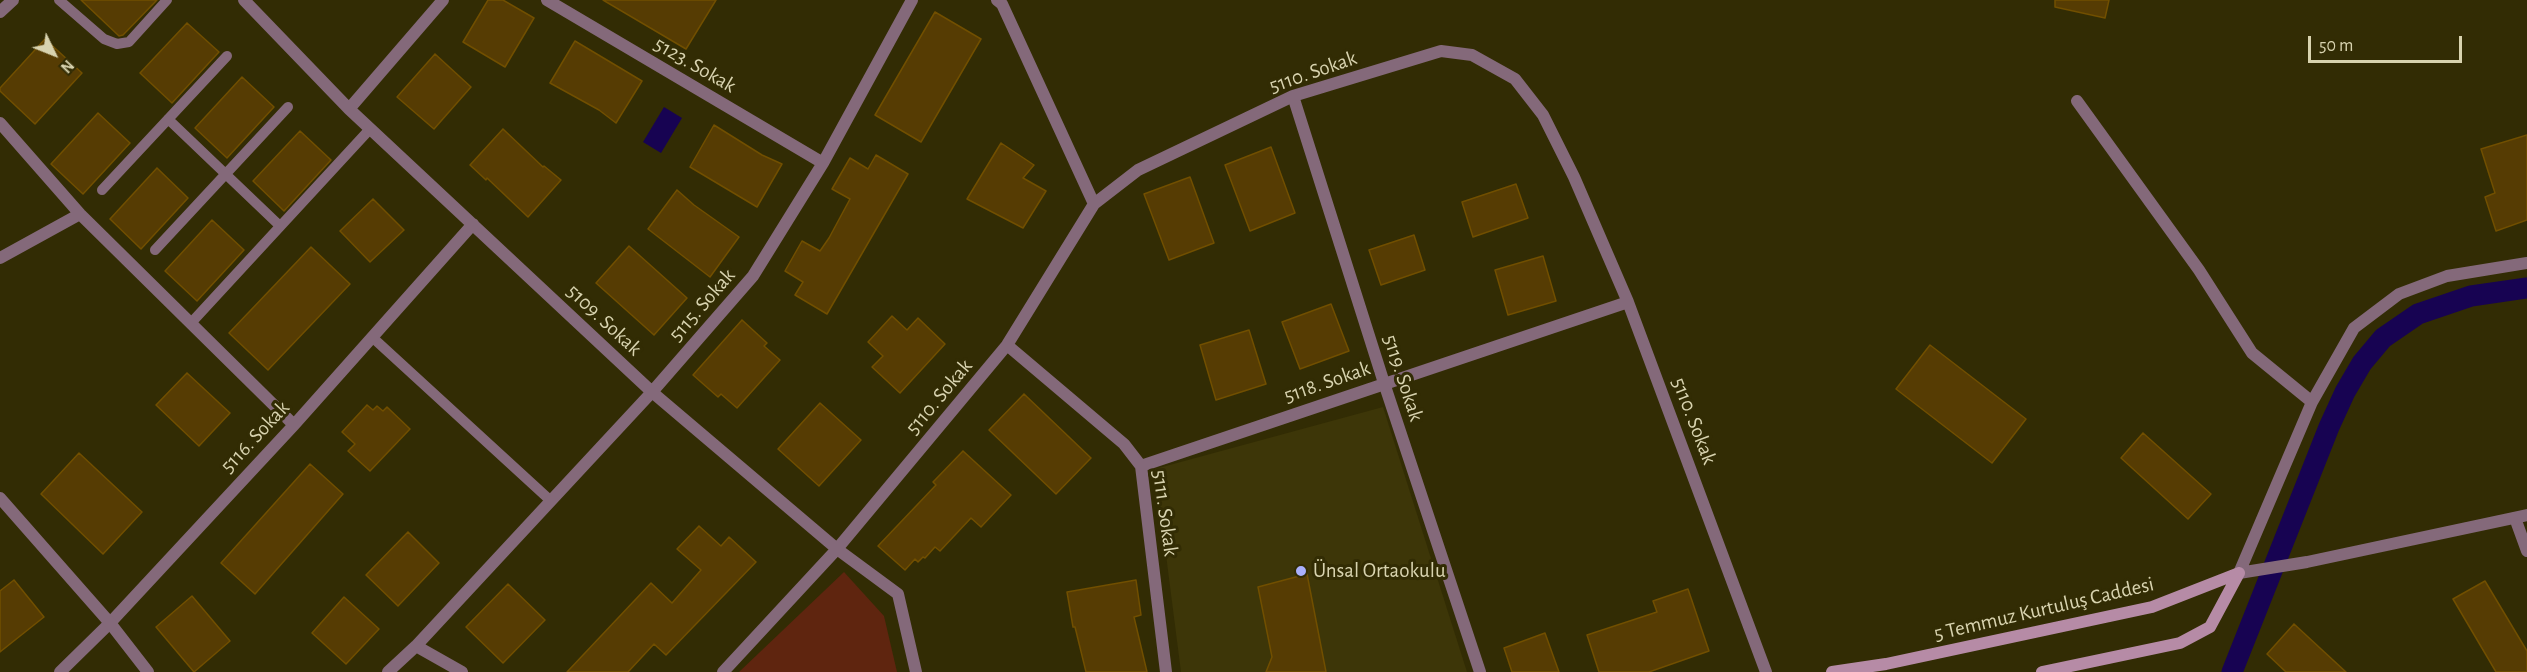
<!DOCTYPE html>
<meta charset="utf-8">
<style>
body{margin:0}
#map{position:relative;width:2527px;height:672px;overflow:hidden;background:#322c04;font-family:"Alegreya Sans",sans-serif}
canvas{display:block}
.north{position:absolute;left:24px;top:24px;width:60px;height:60px;-webkit-text-stroke:4px #322c04;paint-order:stroke;rotate:133deg;font-size:16px;font-weight:700;line-height:24px;text-align:center;color:#d8d3af}
.north::after{content:'';display:block;margin:auto;width:21px;height:27px;background:#d8d3af;clip-path:polygon(50% 0,100% 100%,50% 72%,0 100%)}
.scale{position:absolute;left:2308px;top:36px;width:154px;height:27px;box-sizing:border-box;border:3px solid #d8d3af;border-top:0;padding-left:8px;font-size:18px;line-height:21px;white-space:nowrap;color:#d8d3af;-webkit-text-stroke:4px #322c04;paint-order:stroke}
</style>
<div id="map">
<canvas width="2527" height="672"></canvas>
<div class="north">N</div>
<div class="scale">50 m</div>
</div>
<script>
const ctx = document.querySelector('canvas').getContext('2d');
ctx.lineJoin = 'round';
function fillPath(path, color) { ctx.fillStyle = color; ctx.fill(path, 'evenodd'); }
const shape = rows => new Path2D(rows.map(r => 'M' + r).join(''));
function stroke(path, color, width, dash) { ctx.strokeStyle = color; ctx.lineWidth = width; ctx.lineCap = dash ? 'butt' : 'round'; ctx.setLineDash(dash || []); ctx.stroke(path); }
function label(font, color, halo, rows, align = 'center') {
  ctx.font = font + ' "Alegreya Sans",sans-serif'; ctx.lineWidth = 6; ctx.setLineDash([]); ctx.textBaseline = 'middle'; ctx.strokeStyle = halo; ctx.fillStyle = color; for (const [text, x, y, turn = 0] of rows) {
    ctx.save(); ctx.translate(x, y); ctx.rotate((+turn || 0) * Math.PI / 180); ctx.textAlign = isNaN(turn) ? turn : align; if (halo) ctx.strokeText(text, 0, 0); ctx.fillText(text, 0, 0); ctx.restore();
  }
}
fillPath(shape([
 [1383,407,1467,672,1181,672,1155,469]
]), '#3d3608');
fillPath(shape([
 [844,572,884,616,897,672,739,672]
]), '#5f250f');
fillPath(shape([
 [664,107,682,118,661,153,643,142]
]), '#170352');
stroke(shape([
 [2232,672,2329,427,2345,392,2362,363,2383,338,2418,314,2471,296,2527,288]
]), '#170352', 21);
const building = shape([
 [81,0,157,0,123,35,119,36,81,0],
 [488,0,503,0,534,18,505,67,463,42,488,0],
 [603,0,716,0,686,49,603,0],
 [2055,0,2109,0,2105,18,2055,7,2055,0],
 [935,12,981,39,921,142,875,115,935,12],
 [187,23,219,52,172,103,140,73,187,23],
 [45,39,82,73,35,124,0,91,0,88,45,39],
 [575,41,642,81,616,123,599,110,550,83,575,41],
 [435,54,471,87,434,129,397,97,435,54],
 [242,77,274,107,227,158,195,128,242,77],
 [98,113,130,143,83,194,51,164,98,113],
 [714,125,762,155,782,164,757,207,690,167,714,125],
 [503,129,543,167,544,166,561,180,528,217,487,178,486,180,470,165,503,129],
 [300,131,331,160,284,211,253,181,300,131],
 [2527,135,2527,220,2496,231,2485,197,2495,193,2481,149,2527,135],
 [1001,143,1034,165,1023,178,1046,191,1023,228,967,199,1001,143],
 [1271,147,1295,213,1250,231,1225,165,1271,147],
 [876,155,908,174,827,314,795,295,803,282,785,271,802,241,820,251,829,238,850,199,832,189,850,158,868,169,876,155],
 [157,168,188,198,141,249,110,219,157,168],
 [1190,177,1214,243,1169,260,1144,194,1190,177],
 [1516,184,1528,218,1473,237,1462,202,1516,184],
 [677,190,694,205,739,237,710,277,648,229,677,190],
 [373,199,404,230,370,262,340,231,373,199],
 [212,220,244,250,197,301,165,271,212,220],
 [1414,235,1425,270,1381,285,1369,250,1414,235],
 [629,246,687,298,654,335,596,283,629,246],
 [311,247,350,284,268,370,229,333,311,247],
 [1543,256,1556,301,1508,315,1495,270,1543,256],
 [1331,304,1349,351,1300,369,1282,322,1331,304],
 [892,316,907,330,918,318,945,344,900,393,872,367,883,356,868,342,892,316],
 [742,320,767,343,764,346,780,360,737,408,721,394,718,397,693,375,742,320],
 [1249,330,1266,384,1216,400,1200,345,1249,330],
 [1930,345,2026,419,1992,463,1896,389,1930,345],
 [187,373,230,413,199,446,156,405,187,373],
 [1024,394,1091,458,1056,494,989,430,1024,394],
 [820,403,861,440,819,486,778,449,820,403],
 [367,405,373,410,377,406,383,411,387,407,410,429,370,471,348,451,355,444,342,432,367,405],
 [2143,433,2211,494,2188,519,2121,458,2143,433],
 [963,451,1011,495,981,527,971,518,940,551,935,547,925,558,923,557,918,562,915,559,905,570,878,546,936,485,933,482,963,451],
 [79,453,142,512,103,554,41,494,79,453],
 [310,464,343,494,255,594,221,563,310,464],
 [699,526,721,546,729,537,756,562,666,655,654,644,628,672,567,672,651,583,672,603,701,570,677,549,699,526],
 [408,532,439,563,398,606,366,575,408,532],
 [1307,574,1326,672,1266,672,1272,657,1258,587,1307,574],
 [14,580,44,617,0,652,0,591,14,580],
 [1136,580,1141,615,1134,617,1147,672,1086,672,1075,627,1073,627,1067,592,1136,580],
 [2485,581,2527,651,2527,672,2496,672,2453,599,2485,581],
 [508,584,545,620,503,663,466,627,508,584],
 [1688,589,1709,651,1649,672,1599,672,1587,635,1657,612,1653,601,1688,589],
 [192,596,230,641,194,672,156,627,192,596],
 [344,597,379,629,346,664,312,633,344,597],
 [2294,624,2346,672,2286,672,2267,654,2294,624],
 [1545,633,1559,672,1512,672,1504,648,1545,633]
]);
fillPath(building, '#563c03');
stroke(building, '#714f00', 1.5);
stroke(shape([
 [59,0,104,39,117,44,129,42,167,0],
 [168,119,280,226],
 [102,190,227,56],
 [155,250,288,107],
 [191,323,370,129],
 [372,337,551,501]
]), '#84697a', 10);
stroke(shape([
 [244,0,349,109,652,392,837,549,898,594,916,672],
 [547,0,823,163],
 [997,0,1002,4,1094,204],
 [0,12,13,0],
 [1293,96,1384,383,1480,672],
 [2077,101,2199,270,2252,353,2312,402],
 [349,109,443,0],
 [0,123,80,214,294,425],
 [0,258,80,214],
 [1007,345,1124,444,1141,466,1166,672],
 [1141,466,1628,302],
 [2515,518,2527,551],
 [2239,573,2312,402,2354,328,2399,294,2447,276,2527,263],
 [2239,573,2307,562,2527,515],
 [416,646,462,672],
 [60,672,110,623,294,425,473,224],
 [388,672,416,646,652,392,753,276,823,163,912,0],
 [723,672,837,549,1007,345,1094,204,1138,170,1293,96,1441,51,1472,55,1515,79,1543,115,1574,177,1628,302,1766,672]
]), '#84697a', 12);
stroke(shape([
 [0,498,110,623,148,672]
]), '#84697a', 12);
stroke(shape([
 [1832,672,1886,664,2152,607,2239,573],
 [2042,672,2180,643,2210,627,2239,573]
]), '#b68ba6', 12);
for (const [x, y, r, color] of [
 [1301,571,6,"#aab0fb"]
]) { const dot = new Path2D(); dot.arc(x, y, r, 0, 2 * Math.PI); ctx.fillStyle = color; ctx.fill(dot); stroke(dot, '#322c04', 2); }
label('21px', '#d8d3af', '#322c04', [
 ["5123. Sokak",695,65,30],
 ["5110. Sokak",1313,72,-19],
 ["5115. Sokak",702,305,-49],
 ["5109. Sokak",604,320,43],
 ["5119. Sokak",1403,378,72],
 ["5118. Sokak",1327,382,-19],
 ["5110. Sokak",939,397,-50],
 ["5110. Sokak",1694,421,69],
 ["5116. Sokak",255,437,-47],
 ["5111. Sokak",1165,513,82],
 ["5 Temmuz Kurtuluş Caddesi",2044,609,-13]
]);
label('21px', '#d8d3af', '#322c04', [
 ["Ünsal Ortaokulu",1313,571]
], 'left');
</script>
